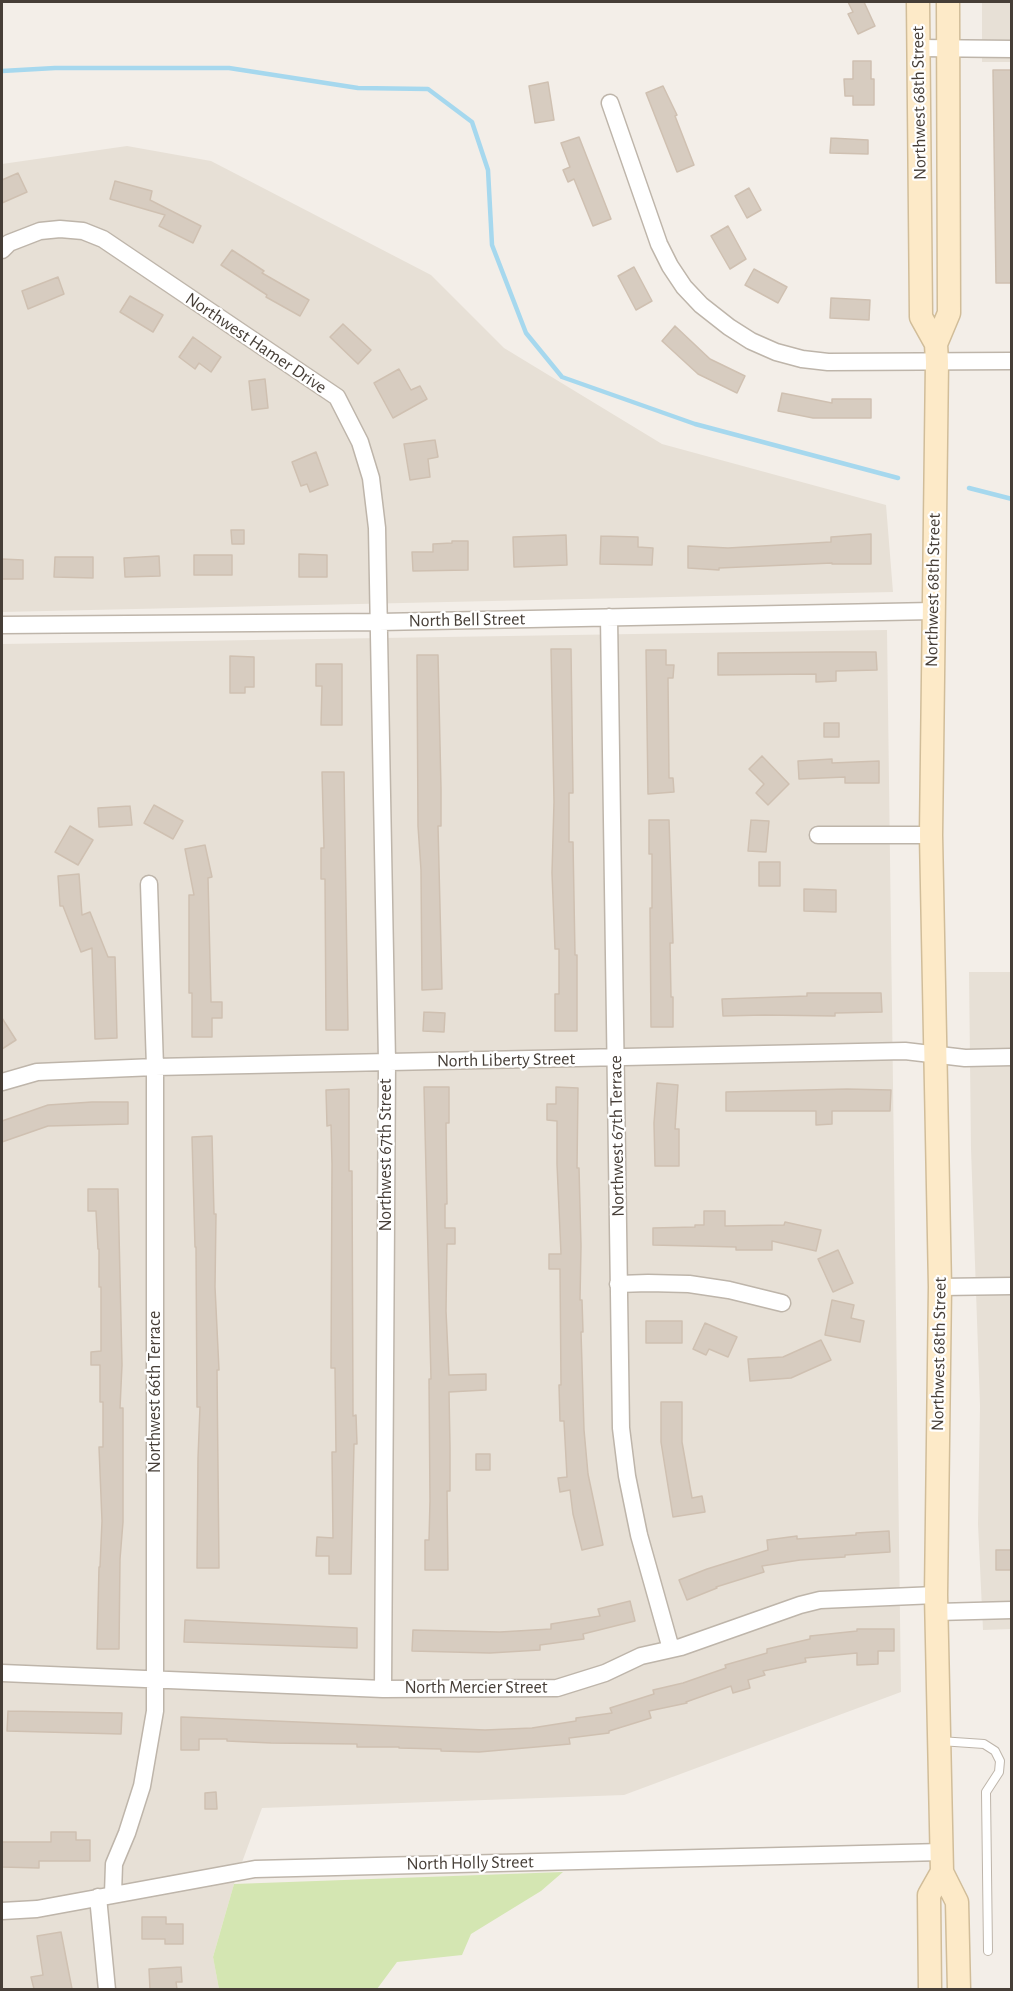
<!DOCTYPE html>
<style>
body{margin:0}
#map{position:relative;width:1013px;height:1991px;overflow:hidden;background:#f3eee8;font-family:"Alegreya Sans",sans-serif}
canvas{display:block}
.frame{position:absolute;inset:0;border:3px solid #463e37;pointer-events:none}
</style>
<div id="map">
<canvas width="1013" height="1991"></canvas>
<div class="frame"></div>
</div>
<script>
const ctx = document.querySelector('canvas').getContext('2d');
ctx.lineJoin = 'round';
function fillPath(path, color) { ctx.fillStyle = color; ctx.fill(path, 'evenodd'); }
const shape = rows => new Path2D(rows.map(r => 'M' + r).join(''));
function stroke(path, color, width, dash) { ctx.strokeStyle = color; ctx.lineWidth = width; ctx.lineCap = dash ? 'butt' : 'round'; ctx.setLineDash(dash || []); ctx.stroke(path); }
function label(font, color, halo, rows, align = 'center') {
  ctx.font = font + ' "Alegreya Sans",sans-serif'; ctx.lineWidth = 4.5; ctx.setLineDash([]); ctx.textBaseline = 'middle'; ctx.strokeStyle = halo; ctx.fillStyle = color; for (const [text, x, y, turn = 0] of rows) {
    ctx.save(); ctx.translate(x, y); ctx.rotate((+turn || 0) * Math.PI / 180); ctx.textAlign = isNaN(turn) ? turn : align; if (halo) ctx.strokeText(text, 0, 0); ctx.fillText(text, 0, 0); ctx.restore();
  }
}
fillPath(shape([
 [982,2,1011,2,1011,62,982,62],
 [127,146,211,161,431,275,504,348,662,444,886,505,893,592,2,612,2,164],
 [887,630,901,1692,624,1795,262,1808,234,1884,213,1957,219,1989,2,1989,2,644],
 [969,972,1012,972,1012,1629,983,1630,978,1524,980,1406,971,1149]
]), '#e7e0d6');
fillPath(shape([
 [563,1872,541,1891,471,1934,462,1955,397,1962,377,1989,219,1989,213,1957,234,1884]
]), '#d4e6b2');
stroke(shape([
 [2,71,55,68,229,68,358,88,428,89,472,122,488,170,492,245,526,333,562,377,695,424,898,478],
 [969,488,1012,499]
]), '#a6d8ee', 4.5);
const building = shape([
 [848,2,864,2,875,26,858,34,848,14,853,12,848,2],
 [853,61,871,61,871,79,874,79,874,105,853,105,853,96,845,96,844,79,853,79,853,61],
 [993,70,1011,70,1011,283,996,283,993,70],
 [548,82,554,120,535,123,529,86,548,82],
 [663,86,677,115,675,116,694,165,677,172,646,93,663,86],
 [579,137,611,219,593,226,574,179,568,182,563,170,570,167,561,143,579,137],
 [831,138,868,140,868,154,830,153,831,138],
 [18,173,27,192,2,203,2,180,18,173],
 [115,181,152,191,150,200,201,226,193,243,159,226,165,215,110,199,115,181],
 [749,188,761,210,747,218,735,196,749,188],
 [728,226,746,259,730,269,711,236,728,226],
 [232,250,264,271,262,273,309,300,300,316,266,297,267,295,221,265,232,250],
 [634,267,652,301,636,310,618,276,634,267],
 [754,269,787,287,778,303,745,285,754,269],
 [58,277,64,294,28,309,22,291,58,277],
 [130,296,163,315,153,332,120,312,130,296],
 [831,298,870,300,869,320,830,318,831,298],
 [343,324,371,350,358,364,330,337,343,324],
 [675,326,710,359,745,376,737,393,698,374,662,341,675,326],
 [193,337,221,357,211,372,199,363,195,369,179,357,193,337],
 [399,369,411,390,420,386,427,399,393,418,374,383,399,369],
 [265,379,268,408,252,410,249,381,265,379],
 [782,393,832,403,832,399,871,399,871,418,813,418,778,411,782,393],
 [435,440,438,457,428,459,430,477,410,480,404,444,435,440],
 [316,452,328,485,310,492,307,484,301,486,292,462,316,452],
 [231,530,244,530,244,544,232,544,231,530],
 [871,534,871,564,832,564,832,563,719,568,719,570,688,568,688,546,728,548,831,542,831,537,871,534],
 [566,535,567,565,514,567,513,537,566,535],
 [601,536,638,537,638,547,653,548,652,565,600,564,601,536],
 [452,541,468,541,468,570,413,571,412,552,433,552,433,544,452,543,452,541],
 [299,554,327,555,327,577,299,577,299,554],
 [194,555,232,555,232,575,194,575,194,555],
 [159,556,160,576,125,577,124,558,159,556],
 [55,557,93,557,93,578,54,577,55,557],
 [2,559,23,560,23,579,2,579,2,559],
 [551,649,571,649,573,793,569,793,569,842,573,842,575,955,577,955,577,1031,555,1031,555,994,559,994,559,949,555,949,552,873,554,802,551,649],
 [646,650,666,650,666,665,674,665,673,678,668,678,669,778,673,778,674,792,648,794,646,650],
 [835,652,876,652,877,670,836,671,836,681,816,682,816,674,718,675,718,653,835,652],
 [417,655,438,655,441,789,441,826,438,826,442,989,422,990,421,870,418,826,417,655],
 [230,656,254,657,254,687,245,687,245,693,230,693,230,656],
 [316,664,342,664,342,725,321,725,322,686,316,686,316,664],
 [824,723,839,723,839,737,824,737,824,723],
 [762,756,789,784,768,805,756,793,764,784,749,769,762,756],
 [832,759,832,763,879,761,879,783,845,783,845,777,799,779,798,761,832,759],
 [322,772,344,772,348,1030,326,1030,325,879,321,879,321,848,324,848,322,772],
 [154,805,183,821,173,839,144,823,154,805],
 [130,806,132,825,99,827,98,808,130,806],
 [649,820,669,820,673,943,670,943,671,997,673,997,673,1027,651,1027,650,908,652,908,652,854,649,854,649,820],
 [751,820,769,821,766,852,748,851,751,820],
 [70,826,93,840,78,865,55,852,70,826],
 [205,845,212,877,208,878,211,1002,222,1002,222,1018,212,1018,212,1037,192,1037,192,993,189,993,189,895,194,895,185,849,205,845],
 [759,862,780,862,780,886,759,886,759,862],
 [79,874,82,915,90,912,108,957,115,957,117,1038,95,1039,92,948,81,952,63,906,60,906,58,876,79,874],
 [804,889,836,890,836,912,804,911,804,889],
 [807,993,881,993,882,1012,835,1013,835,1016,764,1015,723,1016,722,999,807,996,807,993],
 [424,1012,445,1013,444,1032,423,1031,424,1012],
 [2,1018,16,1040,2,1049,2,1018],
 [657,1083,678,1085,675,1129,679,1129,679,1166,655,1166,654,1123,657,1083],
 [424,1087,449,1087,449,1123,446,1123,447,1204,445,1204,445,1228,455,1228,455,1244,447,1244,446,1311,449,1375,486,1374,486,1390,449,1392,450,1447,450,1491,447,1491,448,1570,425,1570,425,1540,429,1540,430,1501,429,1379,431,1379,424,1087],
 [556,1087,578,1088,577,1168,579,1168,581,1246,580,1300,582,1300,583,1332,581,1332,584,1430,588,1474,603,1545,582,1550,573,1514,570,1490,560,1492,558,1478,567,1477,564,1421,560,1421,559,1385,561,1385,560,1269,549,1269,549,1254,561,1254,557,1164,557,1121,547,1120,547,1104,556,1104,556,1087],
 [349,1089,349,1171,352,1171,353,1416,356,1415,357,1444,354,1444,351,1574,329,1574,329,1556,316,1556,317,1537,333,1538,332,1452,336,1452,335,1368,331,1368,332,1164,331,1125,327,1126,326,1090,349,1089],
 [847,1089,891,1090,890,1111,832,1111,832,1124,816,1125,816,1111,726,1111,726,1092,847,1089],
 [92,1102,128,1102,128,1124,48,1126,2,1142,2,1121,48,1105,92,1102],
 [212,1136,214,1214,216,1214,215,1287,219,1370,217,1370,219,1568,197,1568,198,1458,200,1407,197,1407,196,1247,195,1247,192,1137,212,1136],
 [88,1189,118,1189,122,1365,120,1408,123,1408,123,1522,120,1559,119,1649,97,1649,99,1567,100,1567,102,1521,99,1447,103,1447,103,1402,100,1402,100,1365,91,1365,91,1352,101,1351,101,1287,99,1287,99,1249,98,1249,96,1211,88,1211,88,1189],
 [704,1211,725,1211,725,1226,784,1225,785,1222,821,1230,816,1251,772,1241,772,1250,736,1250,736,1247,653,1245,653,1228,695,1227,695,1225,704,1225,704,1211],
 [838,1250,853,1283,833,1292,818,1259,838,1250],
 [832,1300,854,1305,851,1318,864,1321,860,1342,825,1335,832,1300],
 [646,1321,682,1321,682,1343,646,1343,646,1321],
 [705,1323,737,1337,728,1357,709,1349,706,1355,693,1349,705,1323],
 [821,1340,831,1360,791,1378,750,1381,748,1359,783,1357,821,1340],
 [661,1402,682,1402,682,1442,692,1498,702,1496,705,1512,673,1517,661,1442,661,1402],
 [476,1454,490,1454,490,1470,476,1470,476,1454],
 [889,1531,890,1552,845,1555,845,1557,800,1560,762,1566,764,1572,716,1587,717,1588,687,1600,679,1580,707,1569,768,1550,767,1540,797,1536,797,1539,856,1535,856,1533,889,1531],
 [996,1550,1011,1550,1011,1570,996,1570,996,1550],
 [630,1601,635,1621,583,1634,584,1639,540,1645,540,1650,490,1653,412,1651,413,1630,500,1632,551,1629,551,1624,600,1616,598,1609,630,1601],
 [185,1620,357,1628,357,1648,184,1642,185,1620],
 [857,1629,894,1629,894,1651,878,1651,878,1664,857,1665,857,1653,805,1658,806,1662,763,1671,765,1675,748,1680,750,1688,733,1693,731,1686,686,1702,687,1703,649,1711,651,1718,609,1731,609,1733,569,1738,570,1744,479,1752,441,1751,441,1749,399,1748,399,1747,357,1747,357,1744,271,1743,227,1741,227,1739,199,1739,199,1750,181,1750,181,1717,485,1730,532,1728,576,1721,576,1718,612,1713,610,1708,654,1694,653,1690,683,1683,726,1668,725,1665,767,1653,767,1649,810,1639,810,1636,857,1631,857,1629],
 [8,1711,122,1713,121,1734,7,1731,8,1711],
 [216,1792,217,1809,205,1809,205,1793,216,1792],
 [51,1832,76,1832,76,1840,90,1840,90,1861,39,1861,39,1868,2,1867,2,1842,51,1842,51,1832],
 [142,1917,166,1917,166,1924,183,1924,183,1944,165,1944,165,1939,142,1939,142,1917],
 [61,1932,72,1989,34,1989,31,1977,43,1975,37,1936,61,1932],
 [181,1967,182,1982,176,1982,177,1989,150,1989,149,1969,181,1967]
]);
fillPath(building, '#d7ccc0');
stroke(building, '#cfc0b1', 1.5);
const service = shape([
 [940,1741,984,1744,995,1751,1000,1761,999,1772,986,1792,988,1951]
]);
const minor = shape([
 [919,48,1012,49],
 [610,103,659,244,670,266,684,287,701,305,729,327,751,341,776,352,802,359,828,362,1012,361],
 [2,250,9,243,40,231,60,229,83,231,103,239,337,397,360,442,371,478,377,528,387,1062,383,1689],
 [609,617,621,1428,627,1476,639,1535,671,1649],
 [2,625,379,622,933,611],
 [818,835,931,835],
 [2,1082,37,1072,155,1067,905,1051,965,1058,1012,1057],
 [618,1284,648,1283,689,1284,729,1290,782,1303],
 [940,1287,1012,1286],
 [937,1612,1012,1610],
 [2,1673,383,1689,557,1688,605,1673,641,1656,681,1647,800,1605,820,1600,936,1595],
 [113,1894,114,1864,127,1833,142,1786,155,1711,155,1067,149,884],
 [98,1897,107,1990],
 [2,1911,37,1909,255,1869,942,1852]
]);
const secondary = shape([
 [918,2,921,317,936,344,937,362,931,835,940,1287,936,1595,942,1872,957,1902,959,1990],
 [936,344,949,313,948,2],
 [930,1990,929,1895,942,1872]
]);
stroke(service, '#beb5aa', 10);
stroke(minor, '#beb5aa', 19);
stroke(secondary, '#d1bd99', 25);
stroke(service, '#fff', 8);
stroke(minor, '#fff', 16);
stroke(secondary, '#fdeac8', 22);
label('18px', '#463e37', '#fff', [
 ["Northwest 68th Street",919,103,-91],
 ["Northwest Hamer Drive",256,343,34],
 ["Northwest 68th Street",933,590,-89],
 ["North Bell Street",467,620,-1],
 ["North Liberty Street",506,1060,-1],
 ["Northwest 67th Terrace",617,1136,-91],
 ["Northwest 67th Street",386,1155,-90],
 ["Northwest 68th Street",939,1354,-89],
 ["Northwest 66th Terrace",155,1392,-90],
 ["North Mercier Street",476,1688],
 ["North Holly Street",470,1863,-1]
]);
</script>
